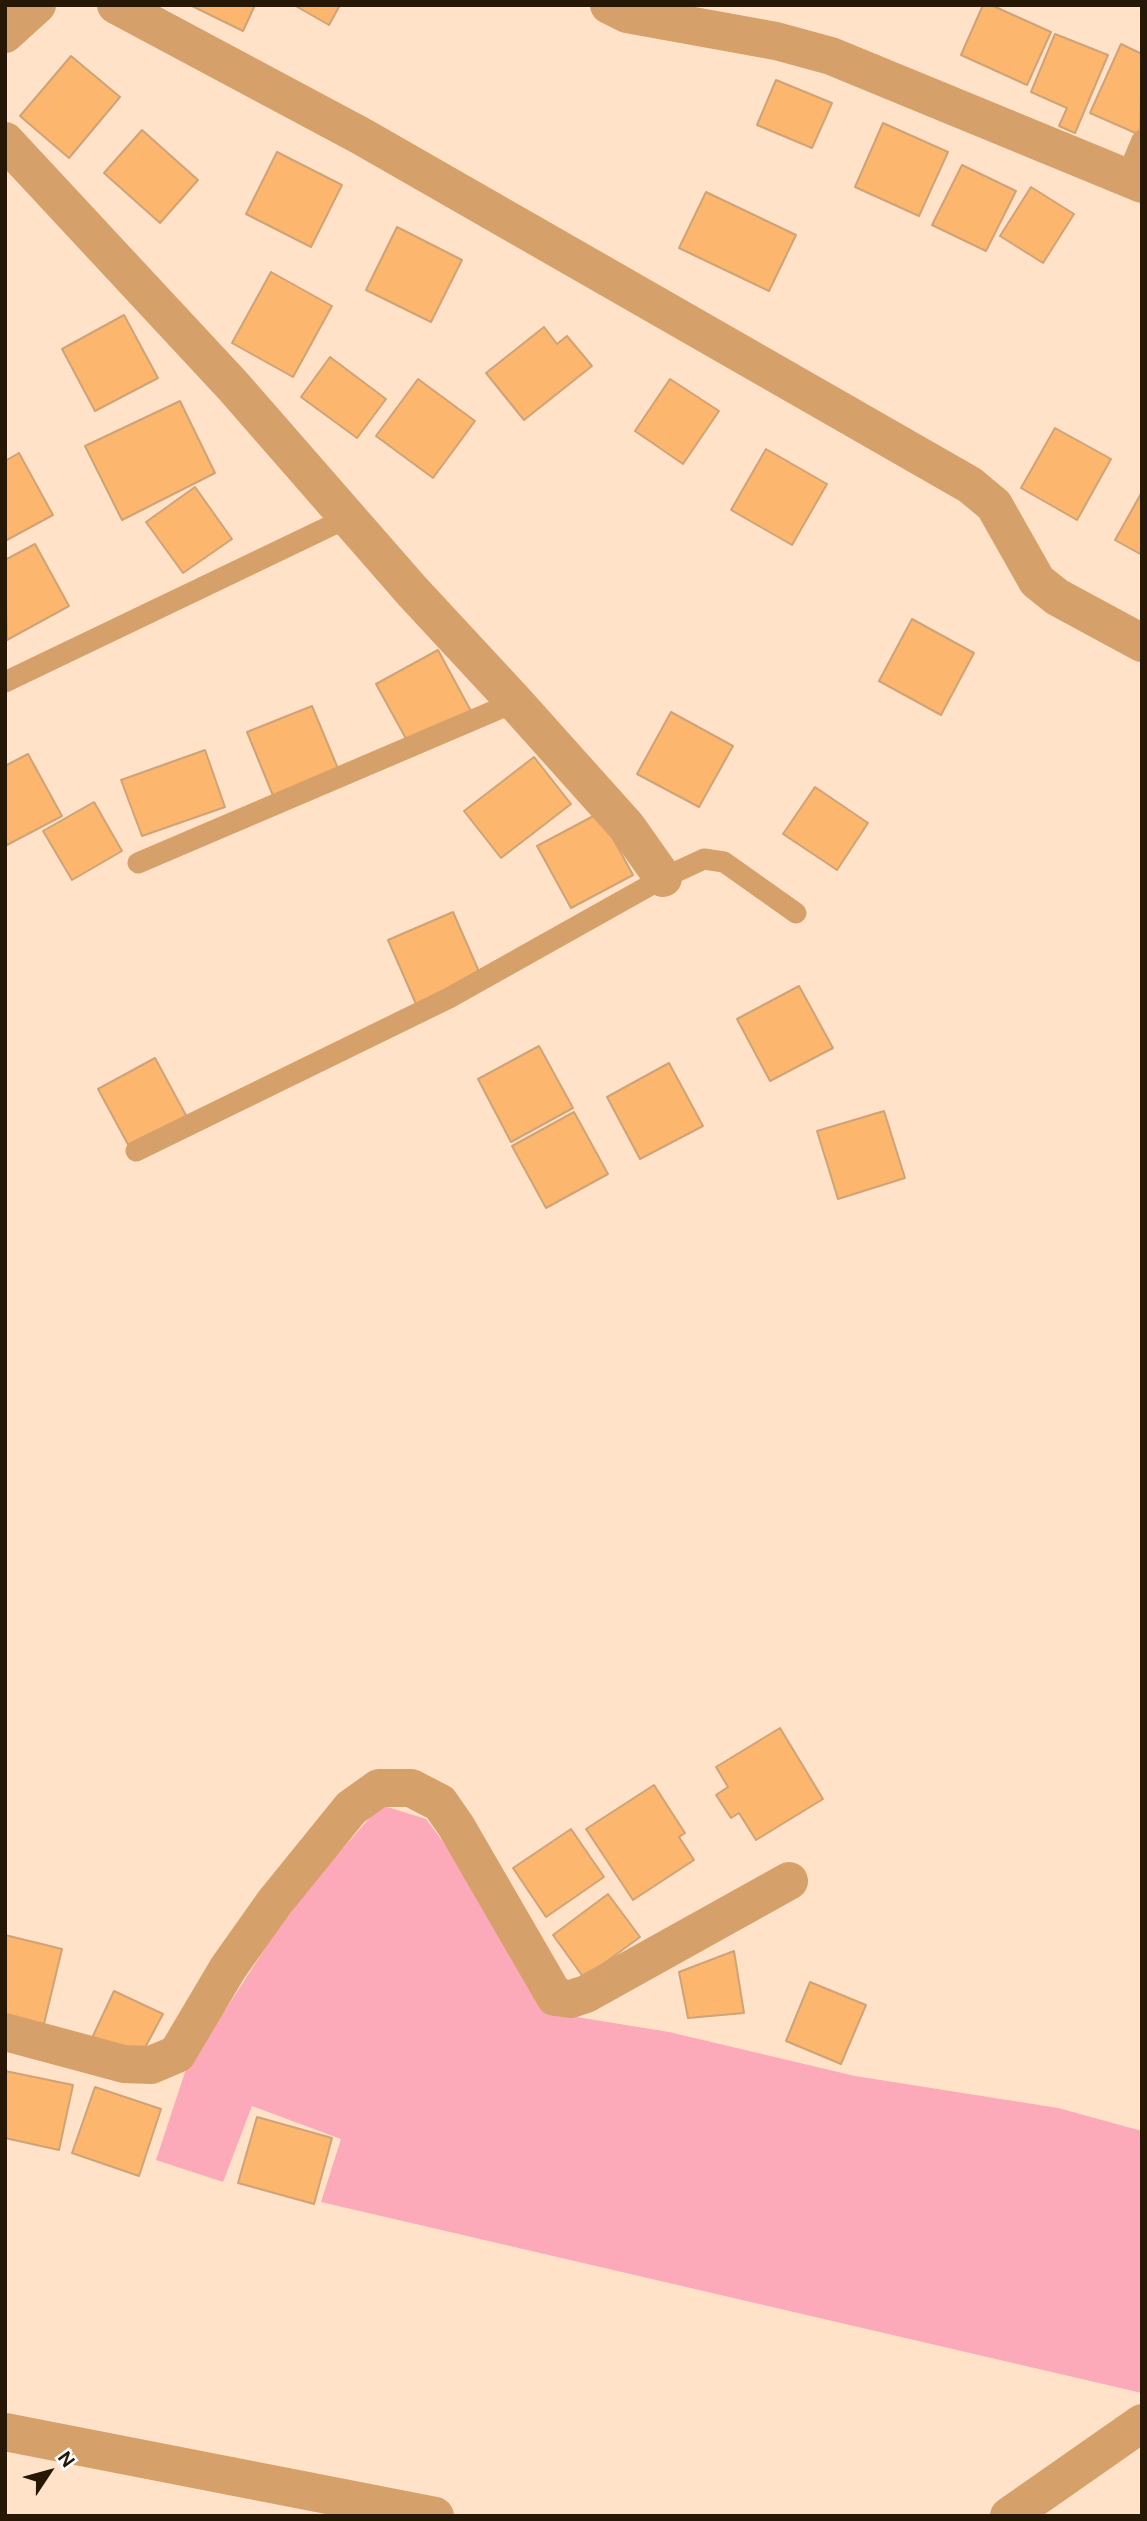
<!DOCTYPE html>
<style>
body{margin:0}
#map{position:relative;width:1147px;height:2521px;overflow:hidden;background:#ffe2c8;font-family:"DM Sans",sans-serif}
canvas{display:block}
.frame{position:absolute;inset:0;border:7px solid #271705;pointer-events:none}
.north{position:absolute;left:14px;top:2437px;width:70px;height:70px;-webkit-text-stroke:5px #fff;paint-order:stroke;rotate:54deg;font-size:19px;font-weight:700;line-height:28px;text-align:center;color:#271705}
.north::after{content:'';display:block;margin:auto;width:24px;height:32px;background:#271705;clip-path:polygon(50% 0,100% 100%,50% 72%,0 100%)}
</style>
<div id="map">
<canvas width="1147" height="2521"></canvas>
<div class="frame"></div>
<div class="north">N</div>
</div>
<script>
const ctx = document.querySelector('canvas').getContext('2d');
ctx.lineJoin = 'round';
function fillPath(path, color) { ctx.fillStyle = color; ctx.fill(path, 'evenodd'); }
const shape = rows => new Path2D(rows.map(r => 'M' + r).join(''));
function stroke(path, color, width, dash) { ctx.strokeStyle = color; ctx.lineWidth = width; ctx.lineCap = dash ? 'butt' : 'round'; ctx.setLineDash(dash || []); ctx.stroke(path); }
fillPath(shape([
 [381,1805,426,1819,450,1851,546,2012,669,2032,855,2076,1058,2108,1142,2131,1142,2393,321,2202,341,2139,252,2106,223,2182,156,2160,185,2072,294,1904]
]), '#fca9ba');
const building = shape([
 [190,5,255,5,243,31,190,5],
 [294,5,340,5,329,25,294,5],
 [983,5,991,5,1051,32,1027,85,961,55,983,5],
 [1055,34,1108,55,1075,133,1059,126,1067,108,1031,92,1055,34],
 [1121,44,1142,54,1140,135,1090,113,1121,44],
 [71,56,120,97,69,158,20,116,71,56],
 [776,80,832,103,812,148,757,125,776,80],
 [883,123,948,152,919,216,855,187,883,123],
 [142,130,198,180,160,223,104,173,142,130],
 [277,152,342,185,311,247,246,214,277,152],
 [962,165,1016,191,986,251,932,225,962,165],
 [1031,187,1074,214,1043,263,1000,236,1031,187],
 [706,192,796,235,769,291,679,248,706,192],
 [397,227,462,260,431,322,366,290,397,227],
 [271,272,332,306,293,377,232,343,271,272],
 [124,315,158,378,95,411,62,349,124,315],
 [544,327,557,344,567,336,592,366,524,420,486,373,544,327],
 [330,357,386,399,357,438,301,397,330,357],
 [418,379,475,421,433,478,376,436,418,379],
 [670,379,719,411,683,464,635,431,670,379],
 [180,401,215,473,122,520,85,446,180,401],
 [1055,428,1111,459,1077,520,1021,488,1055,428],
 [766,449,827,484,792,545,731,510,766,449],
 [19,453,53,515,5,541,5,461,19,453],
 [195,487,232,539,183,573,146,522,195,487],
 [1142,492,1142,555,1115,540,1142,492],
 [35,544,69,606,7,640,5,560,35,544],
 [912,619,974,653,941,715,879,681,912,619],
 [438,650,472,713,410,746,376,684,438,650],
 [312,706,339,771,274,798,247,732,312,706],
 [671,712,733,746,699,807,637,774,671,712],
 [205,750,225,807,142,836,121,780,205,750],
 [28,754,62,816,5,846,5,766,28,754],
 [534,757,571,804,501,858,464,811,534,757],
 [815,787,868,823,837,870,783,834,815,787],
 [94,802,122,851,72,880,43,831,94,802],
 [599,813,633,875,571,908,537,846,599,813],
 [453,912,481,976,416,1004,388,940,453,912],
 [799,986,833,1048,770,1081,737,1019,799,986],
 [539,1046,573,1108,511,1142,478,1079,539,1046],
 [155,1058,188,1119,131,1150,98,1089,155,1058],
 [669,1063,703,1126,640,1159,607,1097,669,1063],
 [884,1111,905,1178,838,1199,817,1131,884,1111],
 [574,1112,608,1174,546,1208,512,1146,574,1112],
 [780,1728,823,1799,756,1840,739,1813,731,1818,716,1795,728,1787,716,1767,780,1728],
 [654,1785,685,1833,679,1837,694,1860,633,1900,586,1829,654,1785],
 [571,1829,604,1877,546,1917,513,1868,571,1829],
 [608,1894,640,1937,584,1978,553,1935,608,1894],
 [5,1935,62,1949,43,2028,5,2019,5,1935],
 [734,1951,744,2013,688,2018,679,1972,734,1951],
 [810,1982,866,2005,841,2064,786,2041,810,1982],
 [114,1991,163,2014,139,2059,92,2038,114,1991],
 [5,2071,73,2085,59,2150,5,2138,5,2071],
 [95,2087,161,2109,139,2176,72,2153,95,2087],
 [257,2117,332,2138,314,2204,238,2183,257,2117]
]);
fillPath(building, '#fcb66d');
stroke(building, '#d0a377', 2);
stroke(shape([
 [1126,178,1142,140],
 [5,682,347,518],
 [138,863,515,702],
 [136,1151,449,998,663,878,704,859,724,862,796,913]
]), '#d6a06a', 21);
stroke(shape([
 [116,5,361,136,970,485,994,505,1037,581,1057,597,1142,643],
 [609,5,627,14,776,41,831,56,1142,184],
 [5,34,37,5],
 [5,141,233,386,412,591,515,702,627,827,663,878],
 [5,2032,124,2064,151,2065,177,2054,228,1968,274,1903,351,1808,379,1788,411,1788,440,1803,456,1826,555,1997,571,1999,586,1994,789,1881],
 [5,2432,435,2516],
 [1009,2516,1142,2423]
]), '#d6a06a', 38);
</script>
